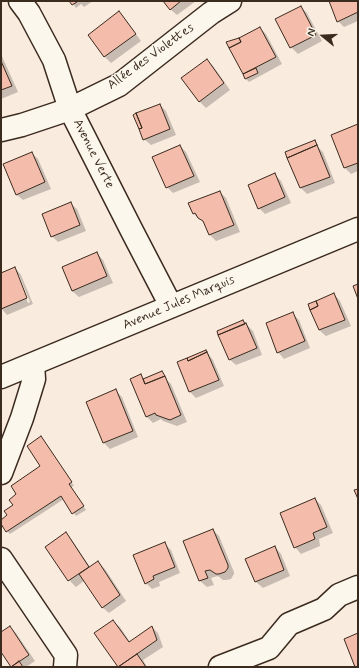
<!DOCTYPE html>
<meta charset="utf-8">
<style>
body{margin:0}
#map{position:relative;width:359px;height:668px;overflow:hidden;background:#faebdf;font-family:Mynerve,sans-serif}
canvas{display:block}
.frame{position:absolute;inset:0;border:2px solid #3b2a1e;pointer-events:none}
.north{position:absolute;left:303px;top:16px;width:40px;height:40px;-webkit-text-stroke:3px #fbf7ec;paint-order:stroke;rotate:288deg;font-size:11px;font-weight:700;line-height:16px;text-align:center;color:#3b2a1e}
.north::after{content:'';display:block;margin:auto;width:14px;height:18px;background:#3b2a1e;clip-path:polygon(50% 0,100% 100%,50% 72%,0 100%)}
</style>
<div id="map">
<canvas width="359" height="668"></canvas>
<div class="frame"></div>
<div class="north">N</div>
</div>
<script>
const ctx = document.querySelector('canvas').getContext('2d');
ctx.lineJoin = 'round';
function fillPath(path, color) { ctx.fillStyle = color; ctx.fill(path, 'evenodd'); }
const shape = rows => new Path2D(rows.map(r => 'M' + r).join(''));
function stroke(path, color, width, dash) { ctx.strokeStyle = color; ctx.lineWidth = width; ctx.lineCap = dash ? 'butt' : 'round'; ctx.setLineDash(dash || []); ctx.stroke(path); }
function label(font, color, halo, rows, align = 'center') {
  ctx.font = font + ' Mynerve,sans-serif'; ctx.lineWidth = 3; ctx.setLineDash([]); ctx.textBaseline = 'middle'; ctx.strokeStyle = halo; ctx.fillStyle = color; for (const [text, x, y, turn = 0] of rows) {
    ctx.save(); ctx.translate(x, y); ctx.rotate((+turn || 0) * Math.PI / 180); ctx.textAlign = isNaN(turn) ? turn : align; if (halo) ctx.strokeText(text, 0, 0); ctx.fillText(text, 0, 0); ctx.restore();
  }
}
fillPath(shape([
 [71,1,93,1,84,7,81,4,76,8],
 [164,1,196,1,177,15,170,9],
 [330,1,358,1,358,21,344,27,338,21],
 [301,7,307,13,322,41,298,54,291,47],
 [119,12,125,19,141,41,111,63,105,57,89,35],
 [260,28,266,34,282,64,249,82,246,79,228,43,239,39],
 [1,54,18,92,1,99],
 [207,60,213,66,230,90,206,108,200,102,182,78],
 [160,105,166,111,176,135,151,145,144,139],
 [358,125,358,171,351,174,345,168],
 [313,142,323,152,335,183,307,194,301,188,286,153],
 [180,146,186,152,200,182,173,193,167,187],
 [32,153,38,159,51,189,23,200,16,194],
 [275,175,281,181,291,203,265,214,259,208],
 [220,192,226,198,240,232,216,241,210,235,206,224,201,219,200,220,194,214],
 [70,203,77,209,86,231,58,242,52,236],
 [97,253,103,260,113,283,79,297,72,291],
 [15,268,21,275,33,304,7,315,1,308,1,274],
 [17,275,19,275,30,302,28,303],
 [334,294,340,301,351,326,326,336,319,330],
 [292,313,299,320,310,348,284,359,278,352],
 [243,321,253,331,262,355,236,365,229,359],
 [206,351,213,360,224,386,196,398,190,392],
 [162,372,165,376,167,379,166,379,171,384,187,422,177,426,163,421,161,419,153,423,147,417,131,379,140,376,145,380],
 [115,390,122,397,138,437,110,449,104,443],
 [41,437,44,441,74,486,71,487,86,510,76,516,64,499,10,534,7,531,1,521,8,516,14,506,41,466],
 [315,499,321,505,333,533,319,539,320,546,301,554,295,547],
 [213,530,219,536,234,572,234,574,231,579,226,580,223,580,218,576,211,578,214,585,207,587,200,581,184,541],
 [66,533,72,540,90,567,98,562,105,569,126,601,109,613,102,607,85,580,76,587,69,580,47,547],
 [164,543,171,550,180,573,159,582,160,586,152,589,146,583],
 [275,547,281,554,290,576,263,588,256,582,247,559],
 [113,621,120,627,130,642,152,627,158,633,163,647,143,660,147,667,119,667,96,633],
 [10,627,16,633,35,661,26,667,12,667,1,650,1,633]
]), '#0003');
const building = shape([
 [69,1,77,1,77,2,72,5,69,1],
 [163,1,181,1,170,10,163,1],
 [329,1,358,1,358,12,337,22,329,1],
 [301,6,316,35,290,48,275,19,301,6],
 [119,11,136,34,104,57,88,35,119,11],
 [260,27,276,57,243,74,229,48,241,42,239,38,260,27],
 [239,38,241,42,229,48,226,42,239,38],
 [207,59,224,83,199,102,181,78,207,59],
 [1,61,12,86,1,90,1,61],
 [256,68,258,73,245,79,243,74,256,68],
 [160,104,170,129,143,140,139,129,142,128,136,113,160,104],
 [136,113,142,128,139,129,133,115,136,113],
 [358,124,358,163,344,168,331,135,358,124],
 [315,140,317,145,287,158,285,152,315,140],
 [180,145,194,176,166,188,152,157,180,145],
 [317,145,330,177,300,188,287,158,317,145],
 [32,152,45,182,16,195,3,164,32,152],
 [275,173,285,197,258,209,248,185,275,173],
 [220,191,234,225,209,235,203,221,198,218,195,213,193,214,188,203,220,191],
 [71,202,80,225,51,237,42,214,71,202],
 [97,252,107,276,72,291,62,267,97,252],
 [15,267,27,298,1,309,1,273,15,267],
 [358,284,358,299,353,286,358,284],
 [334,293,345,320,319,330,310,310,318,306,316,301,334,293],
 [316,301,318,306,310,310,308,304,316,301],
 [293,312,305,341,277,353,266,323,293,312],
 [243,320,245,324,218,335,217,331,243,320],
 [246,323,257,348,229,360,218,335,246,323],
 [206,350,207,352,188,361,187,358,206,350],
 [207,352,219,380,189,392,177,362,187,358,188,361,207,352],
 [162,371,165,376,145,384,143,379,162,371],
 [141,374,145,384,165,376,181,415,170,420,156,415,155,413,146,417,130,379,141,374],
 [116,389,133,431,103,443,86,402,116,389],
 [41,436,72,482,69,484,84,506,72,514,61,496,6,532,1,524,1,520,7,515,4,511,13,505,9,500,16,494,11,486,40,466,27,446,41,436],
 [358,489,358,499,354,490,358,489],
 [315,498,327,527,313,533,315,539,294,548,280,513,315,498],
 [213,529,228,565,228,568,225,572,219,574,216,574,210,570,205,571,208,578,199,581,183,541,213,529],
 [66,532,89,567,68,581,45,547,66,532],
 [165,542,175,567,153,576,154,579,145,584,133,555,165,542],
 [275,546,284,570,255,582,245,559,275,546],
 [98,561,120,595,102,608,79,574,98,561],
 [113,620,129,642,152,626,157,640,118,667,94,633,113,620],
 [10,626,29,655,11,667,1,652,1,632,10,626],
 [358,633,358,667,355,667,344,639,358,633],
 [137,654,146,667,118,667,137,654],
 [19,661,23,667,10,667,11,667,19,661]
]);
fillPath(building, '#f4bcaa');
stroke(building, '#3b2a1e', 1);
const minor = shape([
 [20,1,29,13,54,60,70,109,132,231,171,306],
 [1,130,22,125,70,109,119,85,211,13,230,1],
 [1,377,358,229],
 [1,473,22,418,34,379,33,364],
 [1,559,66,655,65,667],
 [220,667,269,648,289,624,324,609,339,595,358,587]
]);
stroke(minor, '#3b2a1e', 25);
stroke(minor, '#fbf7ec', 22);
label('13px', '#3b2a1e', '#fbf7ec', [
 ["Allée des Violettes",151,57,-36],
 ["Avenue Verte",93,154,63],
 ["Avenue Jules Marquis",179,303,-23]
]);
</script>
